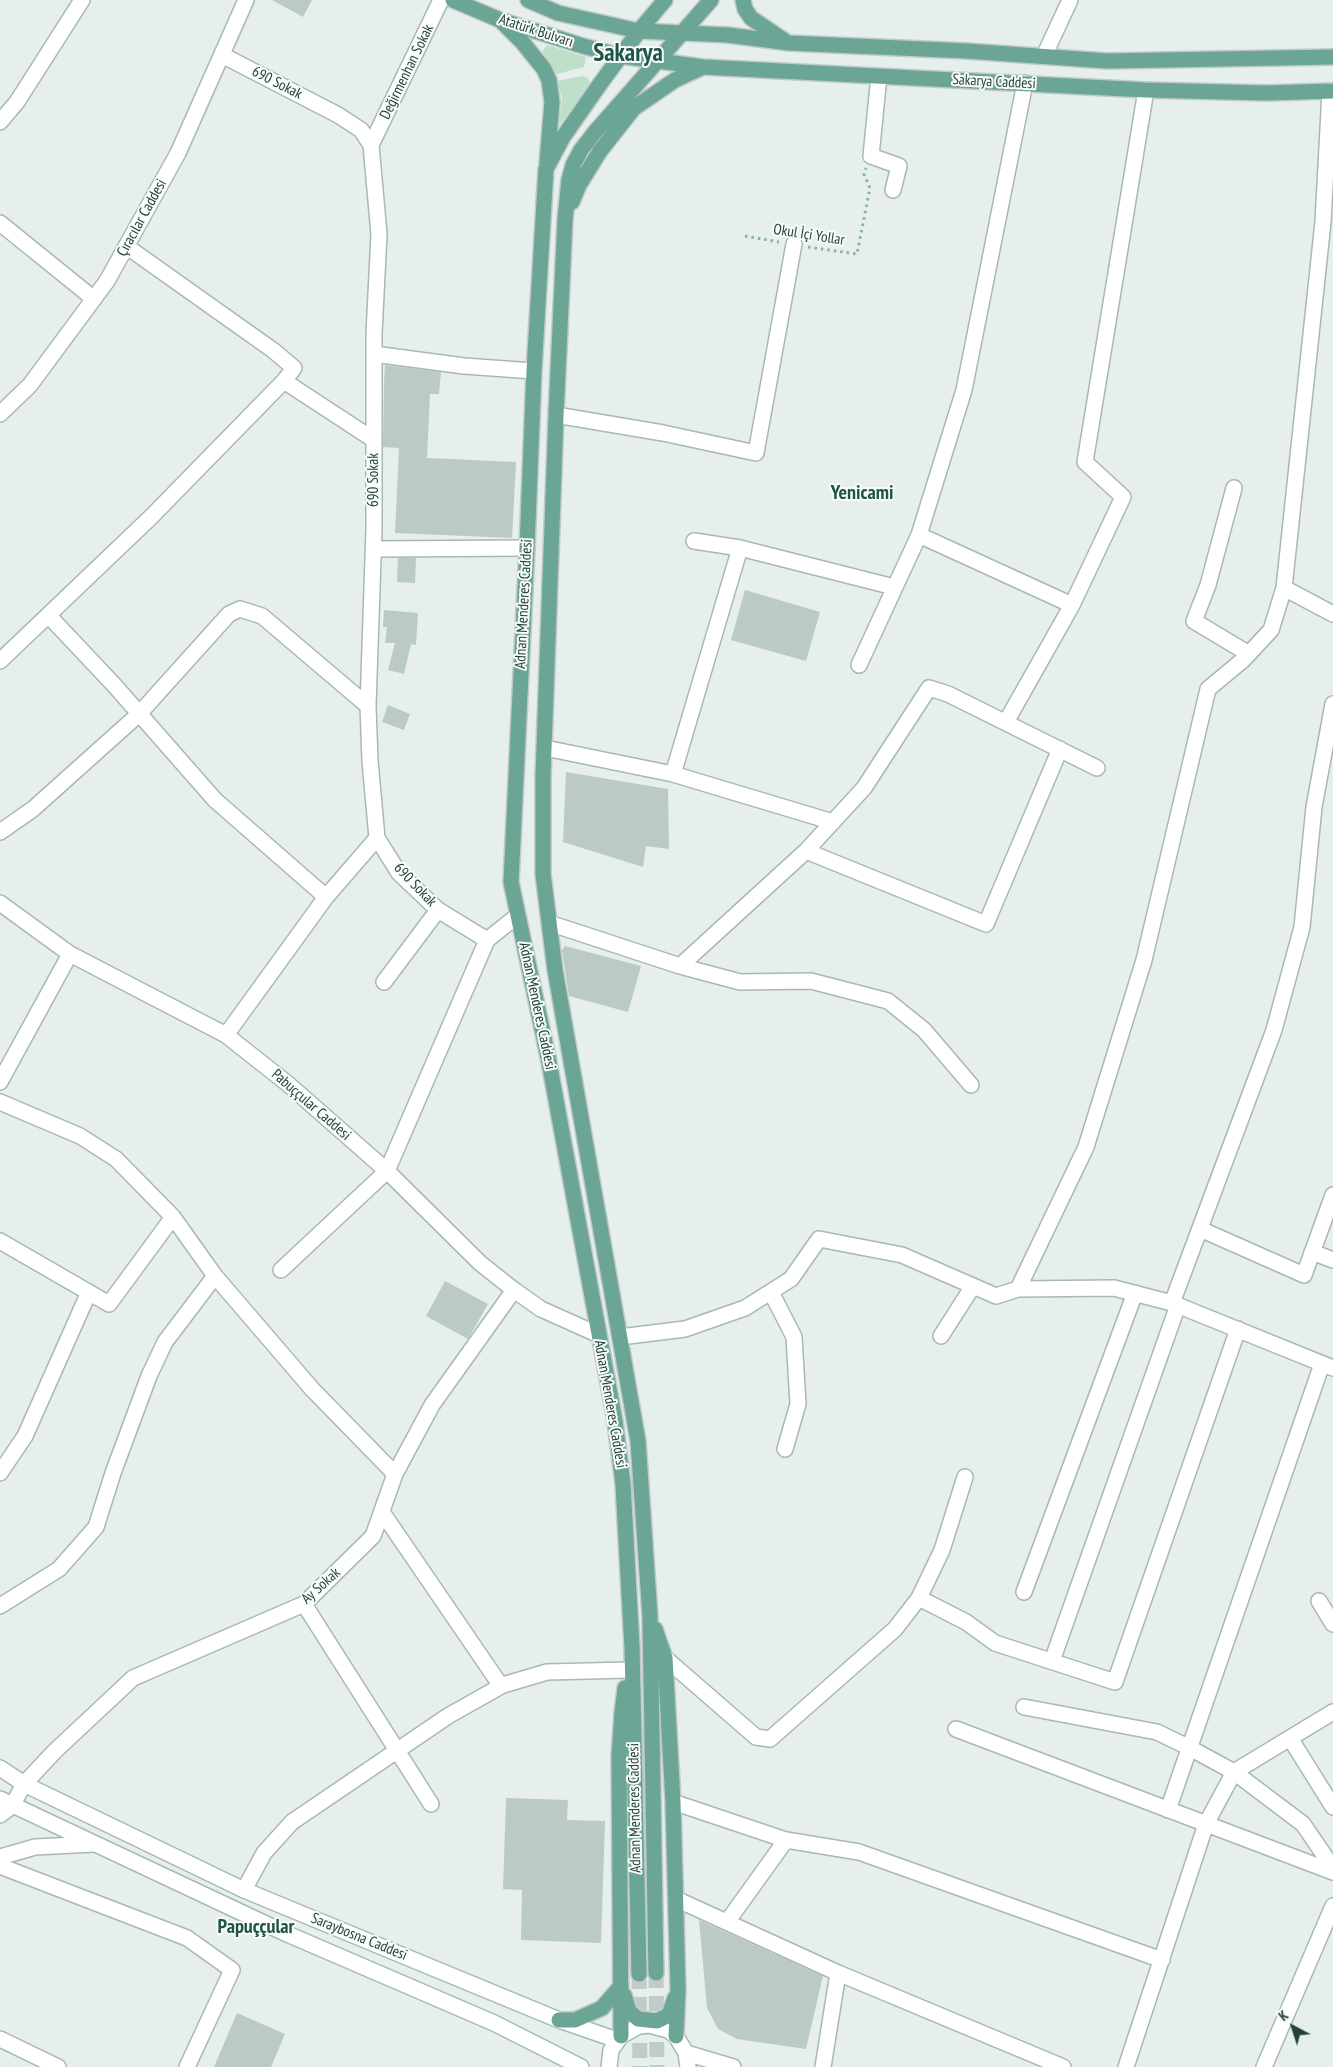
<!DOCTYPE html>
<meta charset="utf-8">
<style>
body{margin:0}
#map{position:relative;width:1333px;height:2067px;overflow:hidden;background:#e6efeb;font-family:"PT Sans Narrow",sans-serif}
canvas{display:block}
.north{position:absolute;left:1268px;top:2002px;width:50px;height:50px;-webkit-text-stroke:4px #f7fbf9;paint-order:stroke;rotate:320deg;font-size:14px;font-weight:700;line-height:20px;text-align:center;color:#24423a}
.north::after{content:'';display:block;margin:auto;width:18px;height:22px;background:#24423a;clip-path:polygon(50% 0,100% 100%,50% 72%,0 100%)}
</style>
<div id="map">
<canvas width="1333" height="2067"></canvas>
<div class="north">K</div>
</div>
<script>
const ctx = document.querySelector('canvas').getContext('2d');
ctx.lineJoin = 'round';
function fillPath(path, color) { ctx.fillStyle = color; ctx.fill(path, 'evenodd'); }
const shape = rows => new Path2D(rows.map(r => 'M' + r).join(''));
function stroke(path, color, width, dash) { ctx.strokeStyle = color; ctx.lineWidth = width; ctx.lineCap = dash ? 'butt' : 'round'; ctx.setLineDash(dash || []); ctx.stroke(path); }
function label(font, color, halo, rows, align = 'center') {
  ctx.font = font + ' "PT Sans Narrow",sans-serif'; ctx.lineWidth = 4; ctx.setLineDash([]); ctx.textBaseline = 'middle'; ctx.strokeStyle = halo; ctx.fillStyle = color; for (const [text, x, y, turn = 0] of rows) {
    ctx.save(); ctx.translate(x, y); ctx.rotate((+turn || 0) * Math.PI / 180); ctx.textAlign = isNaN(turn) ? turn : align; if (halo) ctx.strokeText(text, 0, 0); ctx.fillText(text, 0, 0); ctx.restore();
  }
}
fillPath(shape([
 [547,45,586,57,584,67,557,74,542,52],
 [582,76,588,78,591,86,559,125,562,99,557,81]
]), '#bfe0c8');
fillPath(shape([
 [272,0,312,0,303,17],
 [385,365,441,372,439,394,430,394,427,458,516,462,512,538,395,533,399,448,383,447,384,382],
 [398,558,416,558,415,583,397,582],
 [745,590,820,612,806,661,731,640],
 [384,610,418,613,416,645,411,644,404,674,388,670,395,643,385,643,387,627,383,627],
 [388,705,410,714,404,730,382,722],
 [566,772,668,789,669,849,646,846,643,867,563,842],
 [565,946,641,966,628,1012,569,996,562,950],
 [445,1281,488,1304,468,1339,426,1316],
 [506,1798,568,1800,567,1820,605,1821,601,1943,521,1940,522,1890,503,1889],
 [699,1920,823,1976,806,2049,737,2039,718,2029,707,2008],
 [237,2013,285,2034,271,2067,214,2067]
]), '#bbcac4');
stroke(shape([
 [656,1973,657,2067],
 [639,1974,640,2067]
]), '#bfccc8', 15, [15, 8]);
const street = shape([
 [222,55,338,115,361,130,371,145,379,234,374,334,374,529,368,706,370,761,377,838,399,873,438,910,487,940],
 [1044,56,1070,0],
 [879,76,871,156,899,166,893,190],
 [1330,91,1323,222,1284,588,1333,614],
 [0,122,17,102,82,0],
 [371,145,441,0],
 [0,223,94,299],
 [374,354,464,366,534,371],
 [284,381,374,440],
 [0,414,30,385,107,281,178,153,246,0],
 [556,415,663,433,756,453,794,244],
 [1234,488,1208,585,1194,621,1249,654],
 [919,535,1072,605],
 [694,541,740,548,894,587],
 [374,549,527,548],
 [49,616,115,686,215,800,326,897],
 [0,661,151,517,284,381,294,368,274,351,126,246],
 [859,665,919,535,964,390,1025,83],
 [1006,722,1072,605,1123,497,1085,462,1146,90],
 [545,748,673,774,833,822],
 [673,774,740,548],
 [0,832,33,809,139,714,229,614,240,609,262,616,368,706],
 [806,851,986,924,1060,749],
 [0,903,70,954,226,1035,288,1084,387,1171,480,1263,514,1290,541,1309,599,1335],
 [549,923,680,966,740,982,811,981,888,1001,924,1030,971,1085],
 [680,966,806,851,864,788,929,688,948,694,1097,768],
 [384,982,438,910],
 [226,1035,326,897,377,838],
 [0,1082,70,954],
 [0,1102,80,1136,116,1159,173,1217,215,1276,312,1389,395,1474],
 [1200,1229,1304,1275,1333,1195],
 [0,1241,109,1304,173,1217],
 [1312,1252,1333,1260],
 [281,1270,387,1171,487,940,517,916],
 [1018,1289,1086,1147,1144,960,1208,689,1243,660,1271,630,1284,588],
 [771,1292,794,1337,798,1404,785,1449],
 [1172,1303,1274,1030,1302,927,1314,807,1333,704],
 [941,1336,973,1286],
 [620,1337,685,1329,745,1308,791,1279,819,1239,902,1255,996,1296,1018,1289,1114,1288,1172,1303,1333,1368],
 [0,1473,25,1436,89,1292],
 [382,1512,501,1686],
 [1024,1592,1135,1293],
 [919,1598,966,1622,995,1643,1115,1682,1238,1329],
 [1319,1601,1333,1624],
 [304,1604,431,1804],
 [0,1606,59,1569,96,1527,113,1473,149,1376,165,1342,215,1276],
 [665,1658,756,1737,770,1739,895,1629,919,1598,942,1550,965,1477],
 [1052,1661,1178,1305],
 [1024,1707,1157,1732,1190,1748,1234,1772,1303,1824,1333,1868],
 [956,1729,1333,1872],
 [1290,1738,1333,1807],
 [673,1802,786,1840,859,1852,1162,1960],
 [1168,1810,1322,1364],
 [0,1815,12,1806,24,1784,55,1751,133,1678,304,1604,373,1536,395,1474,432,1405,514,1290],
 [0,1857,35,1847,94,1844],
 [0,1866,187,1938,232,1970,187,2067],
 [244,1890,264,1853,292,1822,448,1716,503,1685,547,1672,628,1670],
 [676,1899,838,1973,1063,2067],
 [727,1922,786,1840],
 [0,2039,58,2067],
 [823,2067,838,1973],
 [1126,2067,1206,1824,1234,1772,1333,1712],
 [1264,2067,1333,1906]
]);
const secondary = shape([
 [0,1768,24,1784,244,1890,559,2020,617,2040],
 [0,1799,285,1933,494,2023,581,2067],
 [686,2053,733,2067],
 [609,2067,611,2050,621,2036,639,2026,649,2025,668,2030,676,2036,686,2053,688,2067]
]);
const primary = shape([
 [453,0,500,20,583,46,621,56,703,67,1146,90,1266,93,1333,91],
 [528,0,558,13,639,31,728,35,789,43,967,51,1107,61,1333,57],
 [743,0,745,9,751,18,785,41],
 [503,23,523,43,544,69,549,80,552,102,547,163],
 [572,202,579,185,600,151,634,108,675,80,703,67],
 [655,1629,665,1658,673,1802,678,1989,676,2036],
 [656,1973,650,1616,638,1441,555,970,543,874,543,776,556,415,565,220,569,180,573,165,581,150,595,132,711,0],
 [639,1974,632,1647,623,1484,615,1421,549,1062,511,882,527,548,534,371,546,169,563,137,600,84,639,31,665,0],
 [624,1995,629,2011,638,2019,657,2021,669,2015,675,1998],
 [559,2020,575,2020,602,2008,621,1986],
 [621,2036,619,1756,622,1713,625,1688]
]);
stroke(street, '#a8b8b2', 18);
stroke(secondary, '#a4bbb3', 18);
stroke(primary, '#c2cac8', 18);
stroke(shape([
 [745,236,779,242],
 [808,247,857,254,870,188,864,174,866,168]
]), '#86b3a5', 3, [2.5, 4]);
stroke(street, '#fff', 15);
stroke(secondary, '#fff', 15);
stroke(primary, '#6aa596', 15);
label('15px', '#24423a', '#f7fbf9', [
 ["Atatürk Bulvarı",536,31,18],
 ["Değirmenhan Sokak",407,72,-64],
 ["Sakarya Caddesi",994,82,3],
 ["690 Sokak",277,83,27],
 ["Çıracılar Caddesi",142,218,-61],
 ["Okul İçi Yollar",809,235,9],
 ["690 Sokak",374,480,-90],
 ["Adnan Menderes Caddesi",524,604,-87],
 ["690 Sokak",415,885,46],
 ["Adnan Menderes Caddesi",537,1006,78],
 ["Pabuççular Caddesi",311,1105,41],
 ["Adnan Menderes Caddesi",610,1404,80],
 ["Ay Sokak",321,1586,-42],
 ["Adnan Menderes Caddesi",635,1808,-91],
 ["Saraybosna Caddesi",359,1937,22]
]);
label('bold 20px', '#1f5548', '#f7fbf9', [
 ["Yenicami",862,493],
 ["Papuççular",256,1927]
]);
label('bold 25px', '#1f5548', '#f7fbf9', [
 ["Sakarya",628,54]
]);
</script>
